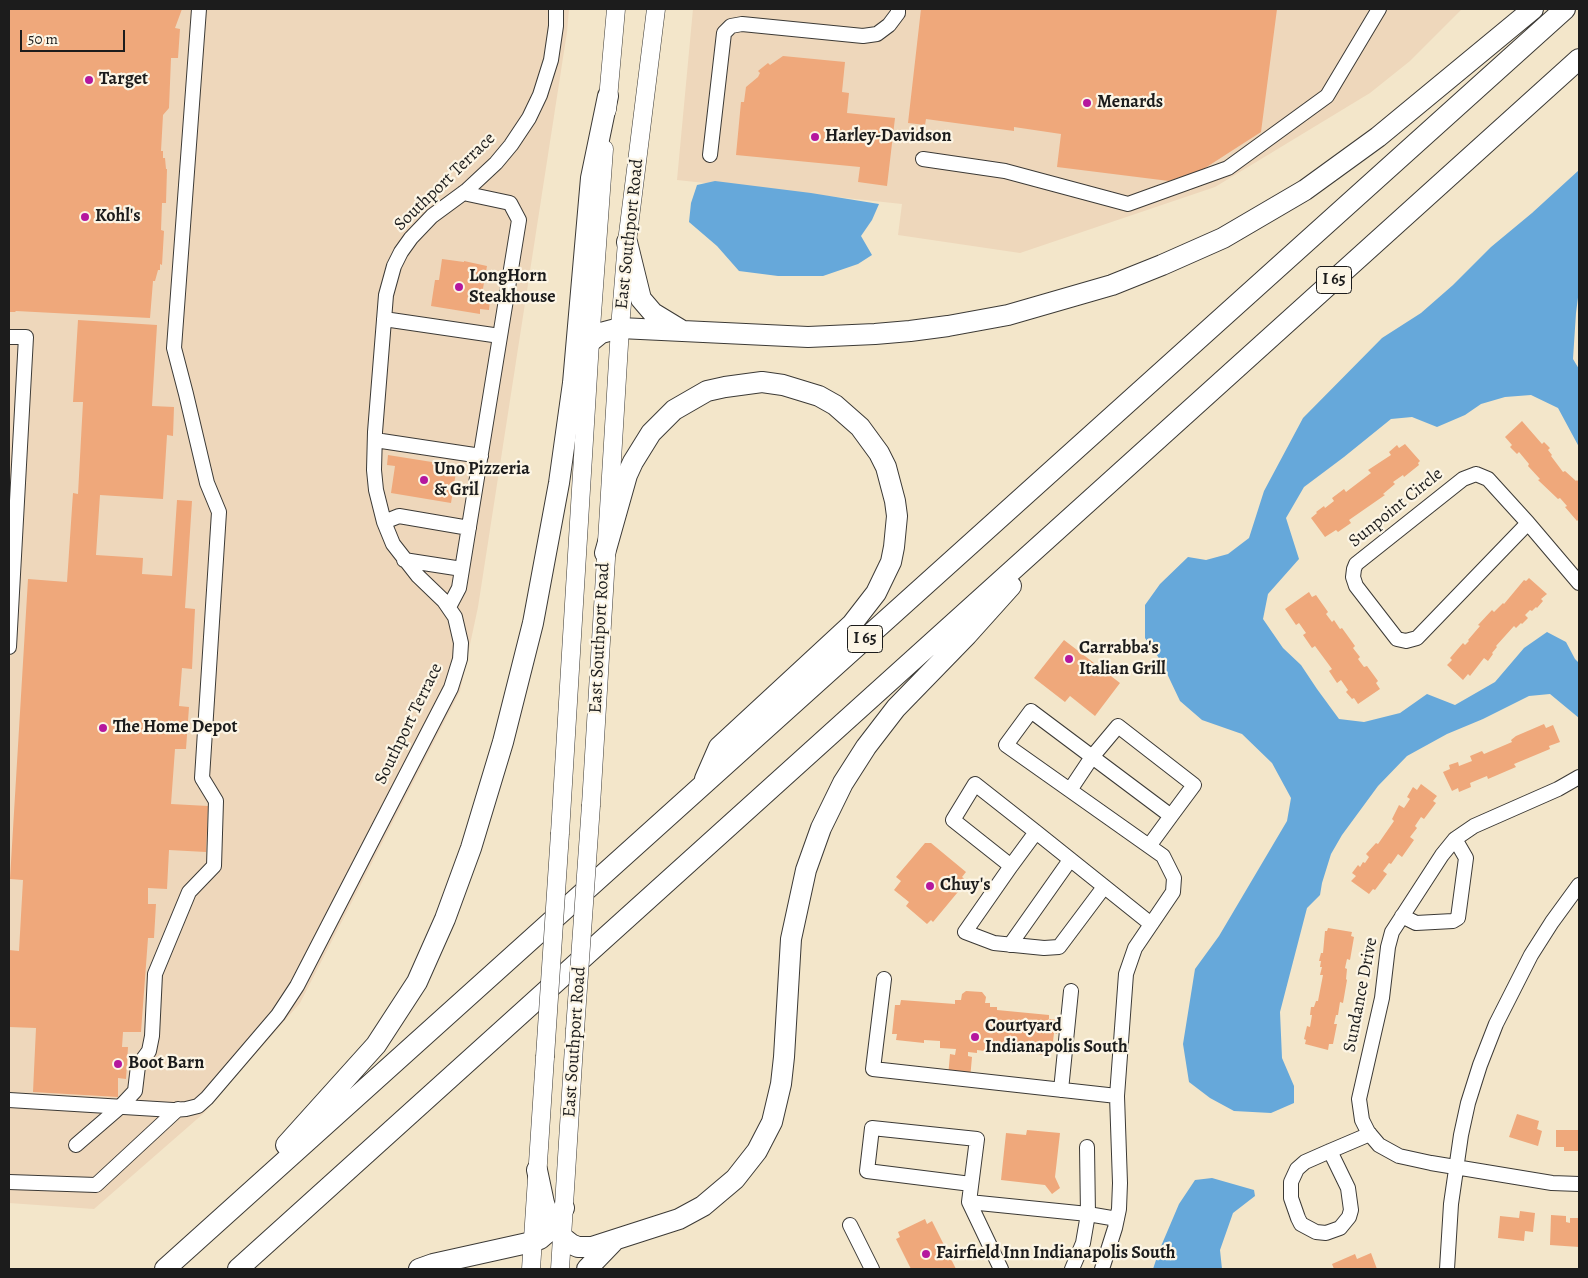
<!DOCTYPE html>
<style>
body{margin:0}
#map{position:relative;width:1588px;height:1278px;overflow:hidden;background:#f3e6ca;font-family:Alegreya,serif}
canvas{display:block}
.frame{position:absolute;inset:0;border:10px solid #1c1c1c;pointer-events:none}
.scale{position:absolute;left:20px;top:30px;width:105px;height:22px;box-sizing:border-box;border:2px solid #1c1c1c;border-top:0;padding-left:6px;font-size:15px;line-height:18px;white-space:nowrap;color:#1c1c1c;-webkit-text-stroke:4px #fcf5e5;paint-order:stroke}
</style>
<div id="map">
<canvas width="1588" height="1278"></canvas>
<div class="frame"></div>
<div class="scale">50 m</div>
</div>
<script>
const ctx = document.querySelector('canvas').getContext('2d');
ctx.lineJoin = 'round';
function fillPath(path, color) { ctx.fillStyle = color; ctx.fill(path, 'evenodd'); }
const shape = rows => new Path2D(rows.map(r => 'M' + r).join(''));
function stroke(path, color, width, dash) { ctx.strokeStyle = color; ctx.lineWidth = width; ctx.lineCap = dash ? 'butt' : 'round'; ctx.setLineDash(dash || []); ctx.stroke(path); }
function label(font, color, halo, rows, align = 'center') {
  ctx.font = font + ' Alegreya,serif'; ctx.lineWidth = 4.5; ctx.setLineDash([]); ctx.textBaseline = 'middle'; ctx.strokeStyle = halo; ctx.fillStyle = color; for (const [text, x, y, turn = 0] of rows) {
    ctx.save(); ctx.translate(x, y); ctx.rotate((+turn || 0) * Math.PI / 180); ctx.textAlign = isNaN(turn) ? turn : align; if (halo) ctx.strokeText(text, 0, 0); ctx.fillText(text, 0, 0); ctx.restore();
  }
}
fillPath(shape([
 [9,9,569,9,567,32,478,607,460,691,300,1003,204,1113,94,1209,9,1203],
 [693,9,1462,9,1410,61,1370,93,1215,187,1020,253,898,235,902,204,677,180]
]), '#eed7bb');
fillPath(shape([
 [1579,170,1579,290,1576,313,1573,359,1579,369,1579,447,1558,408,1531,395,1505,397,1481,404,1465,415,1437,427,1412,417,1391,419,1344,457,1304,487,1286,518,1299,559,1268,594,1263,619,1283,648,1301,665,1317,689,1339,719,1364,722,1400,713,1427,694,1455,705,1495,682,1524,648,1547,632,1566,642,1575,659,1579,663,1579,718,1550,694,1529,696,1483,719,1447,734,1407,756,1378,786,1342,835,1331,854,1322,883,1320,895,1307,908,1280,1012,1282,1058,1294,1086,1294,1103,1271,1113,1234,1111,1210,1098,1189,1082,1183,1044,1195,969,1219,936,1287,821,1291,798,1272,763,1242,734,1202,720,1180,701,1161,661,1145,638,1145,605,1160,584,1188,557,1206,560,1228,554,1249,538,1264,491,1303,418,1382,338,1421,313,1453,285,1491,247,1532,213],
 [715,181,811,193,879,204,872,220,861,236,872,255,858,264,823,276,778,276,739,271,717,246,689,222,691,203,697,185],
 [1212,1178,1254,1190,1255,1196,1233,1213,1220,1250,1222,1269,1153,1269,1159,1251,1179,1204,1195,1180]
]), '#66a8da');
fillPath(shape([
 [9,9,182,9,175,28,180,29,178,58,171,58,169,108,163,115,161,151,163,151,163,158,165,158,166,169,167,169,166,203,162,203,161,230,164,231,162,265,160,264,160,270,158,270,155,281,153,281,150,318,16,311,15,312,9,312],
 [921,9,1277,9,1261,132,1202,170,1169,181,1057,167,1061,134,1014,127,1014,131,926,119,925,125,908,123],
 [783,56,845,62,842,92,849,93,847,113,895,118,887,186,858,182,860,167,736,155,741,102,744,102,746,87,758,77,760,73,758,71,768,63,770,65],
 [442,259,464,262,464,261,487,266,482,294,484,294,483,299,490,300,489,310,480,309,480,314,431,306,435,280,439,280],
 [78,320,157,325,152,406,174,407,173,436,167,435,163,499,100,495,96,555,143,558,142,574,172,576,177,500,192,501,185,608,195,609,192,669,182,668,179,706,189,707,186,749,175,749,171,804,208,806,206,852,169,850,167,889,148,888,148,904,156,904,154,938,148,938,141,1032,123,1032,122,1047,128,1047,126,1079,118,1078,118,1097,33,1092,36,1028,9,1027,9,950,19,951,23,880,10,879,28,579,67,582,73,493,78,494,83,402,73,402],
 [1522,421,1542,444,1544,442,1550,448,1548,450,1552,455,1551,456,1563,472,1565,471,1576,481,1577,480,1579,482,1579,519,1577,521,1565,507,1567,506,1560,498,1558,499,1538,480,1540,479,1528,466,1529,464,1519,452,1517,454,1510,447,1512,445,1505,437],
 [1405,444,1420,461,1418,463,1419,465,1404,477,1403,475,1393,482,1395,484,1383,494,1385,495,1349,520,1351,523,1338,532,1336,530,1325,537,1311,518,1317,513,1316,512,1324,506,1325,508,1334,501,1332,498,1344,489,1346,492,1371,473,1368,470,1391,455,1389,452,1397,445,1399,448],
 [388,455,457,466,451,503,391,493,395,466,387,465],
 [1529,578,1547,594,1541,599,1543,601,1537,608,1536,607,1532,611,1530,610,1525,615,1528,618,1522,624,1521,623,1516,628,1514,626,1496,646,1497,647,1492,653,1493,654,1488,661,1484,658,1470,676,1468,674,1463,680,1447,665,1452,660,1450,658,1463,643,1465,645,1469,641,1468,640,1480,626,1478,625,1492,610,1494,612,1503,603,1504,604,1524,580,1526,581],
 [1309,592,1312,597,1316,595,1328,612,1326,614,1332,622,1334,620,1340,629,1342,628,1355,646,1353,648,1360,657,1358,659,1364,667,1367,666,1378,681,1376,683,1380,689,1358,704,1354,698,1352,699,1346,692,1348,690,1341,680,1337,683,1329,671,1332,669,1315,646,1312,648,1303,635,1306,633,1299,623,1296,625,1285,609],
 [1064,640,1120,683,1095,716,1070,696,1065,702,1034,678],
 [1544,724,1546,728,1553,725,1560,742,1549,746,1550,749,1514,764,1516,767,1488,779,1487,776,1470,783,1471,787,1459,792,1458,788,1452,791,1443,772,1450,769,1449,765,1458,762,1459,766,1472,761,1470,756,1482,751,1484,754,1512,742,1511,740,1516,736],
 [1421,784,1437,796,1433,801,1436,803,1424,819,1421,817,1415,826,1417,828,1410,837,1414,840,1402,857,1398,854,1391,864,1389,863,1383,871,1387,874,1375,890,1373,889,1369,894,1351,881,1356,876,1352,873,1358,865,1360,867,1363,862,1365,863,1369,857,1366,854,1376,843,1378,844,1394,821,1392,819,1399,805,1404,808,1410,799,1407,797,1413,787,1417,790],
 [925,843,931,843,966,872,962,877,967,881,933,922,931,920,927,924,906,906,909,902,894,890,901,881,896,877],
 [1328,928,1352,932,1351,936,1354,937,1350,960,1347,959,1345,968,1347,969,1346,979,1347,980,1343,1003,1340,1002,1338,1015,1336,1015,1334,1024,1337,1024,1333,1044,1329,1044,1328,1050,1305,1044,1306,1040,1304,1039,1307,1026,1310,1027,1312,1015,1310,1015,1311,1007,1314,1007,1316,1001,1318,1001,1323,975,1320,975,1322,967,1320,967,1321,961,1319,961,1321,953,1323,953,1325,931,1327,931],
 [966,991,982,992,986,997,985,1003,990,1003,990,1007,997,1007,997,1010,1049,1015,1049,1019,1058,1020,1057,1034,1054,1033,1052,1050,1046,1049,1045,1055,993,1048,992,1052,977,1050,977,1053,968,1052,968,1056,972,1057,970,1079,948,1077,950,1054,955,1055,956,1049,940,1048,940,1041,924,1040,924,1043,896,1040,897,1034,892,1034,895,1005,900,1005,901,1000,955,1004,955,1000,961,1000,962,994],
 [1517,1114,1539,1121,1537,1129,1542,1131,1538,1146,1509,1137],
 [1027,1130,1060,1133,1055,1177,1060,1188,1052,1194,1045,1185,1001,1180,1006,1133,1026,1135],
 [1556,1130,1579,1130,1579,1151,1564,1151,1564,1147,1556,1147],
 [1520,1211,1535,1213,1533,1232,1525,1231,1524,1241,1498,1238,1500,1216,1519,1218],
 [1551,1215,1566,1216,1566,1222,1570,1223,1570,1218,1579,1218,1579,1247,1550,1245],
 [925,1219,927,1224,932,1221,956,1269,911,1269,896,1239,900,1237,898,1232],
 [1371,1253,1377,1269,1334,1269,1332,1264,1355,1254,1357,1259]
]), '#efa87b');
const minor = shape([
 [710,155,724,33,731,26,742,24,863,36,877,34,889,25,898,13,898,9],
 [923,159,1005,171,1128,204,1228,168,1327,96,1379,9],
 [384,319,500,336],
 [9,337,26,337,9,647],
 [375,440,481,456],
 [1476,474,1488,479,1528,523,1417,638,1406,641,1397,639,1356,586,1353,577,1354,569,1356,564,1463,479,1476,474],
 [384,522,399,516,469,528],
 [1528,523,1579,583],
 [404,560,462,569],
 [449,607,459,588,519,220,510,203,463,193],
 [1579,777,1558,789,1474,826,1455,839,1442,855,1392,932,1388,947,1382,998,1359,1099,1362,1120,1368,1132,1379,1145,1399,1156,1431,1163,1552,1183,1579,1184],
 [1070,790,1092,757,1118,726,1194,785,1171,816],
 [1011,866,1036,832],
 [1104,887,1059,947,1044,948,994,943,965,932,1011,866,953,820,975,784,1036,832,1151,924],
 [1402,916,1416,923,1453,921,1458,918,1466,858,1455,839],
 [1010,945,1070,860],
 [884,979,873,1069,1117,1096],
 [1061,1090,1071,991],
 [9,1100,173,1110,186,1109,198,1106,207,1098,278,1015,297,986,451,688,460,659,461,643,455,617,444,601,418,576,393,544,384,522,376,490,374,470,375,432,386,295,394,266,401,252,411,238,432,216,466,191,496,163,511,145,529,118,540,95,551,60,556,26,556,9],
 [76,1145,120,1107,135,1091,138,1066,149,1051,152,1036,155,974,189,892,214,866,216,801,202,778,219,512,207,483,186,394,174,348,199,9],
 [1330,1151,1348,1188,1351,1210,1349,1217,1340,1228,1326,1233,1316,1232,1301,1224,1298,1218,1291,1198,1291,1182,1297,1169,1305,1162,1330,1151],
 [1330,1151,1370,1134],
 [9,1182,96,1185,178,1109],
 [971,1184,867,1171,872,1128,977,1139,969,1202,1001,1269],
 [969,1202,1088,1214,1087,1147],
 [850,1225,872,1269],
 [1072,1269,1083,1243,1088,1214,1117,1219],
 [1102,1269,1115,1228,1119,1209,1120,1183,1117,1096,1126,974,1135,948,1173,892,1174,878,1163,856,1006,745,1031,711,1171,816,1149,846],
 [1447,1269,1451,1204,1461,1135,1468,1103,1480,1065,1496,1024,1531,955,1552,922,1579,885]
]);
const major = shape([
 [607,110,616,9],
 [591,805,620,328,627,242,656,9],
 [560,833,590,342,604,149],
 [531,1269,545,1057],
 [560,1269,575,1030]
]);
const highway = shape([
 [627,242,641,299,653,313,681,330],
 [590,342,601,333,620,328,808,337,875,334,910,331,948,326,1008,315,1112,285,1162,265,1223,238,1305,190,1378,137,1533,9],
 [605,553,627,475,633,462,651,433,674,410,707,391,725,387,762,382,783,385,819,396,835,405,860,427,879,453,886,467,895,501,897,516,894,547,891,562,876,593,852,624,719,747,705,779],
 [286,1145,376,1045,417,982,445,919,471,848,503,742,533,623,559,483,573,383,591,178,608,96],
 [537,1170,544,1203,550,1220,562,1237,571,1244,578,1247,592,1247,679,1219,703,1206,735,1179,757,1151,772,1122,781,1084,784,1057,791,939,806,870,821,828,843,783,866,747,896,708,967,635,1011,586],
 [165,1269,1565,9],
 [238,1269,1579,59],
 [419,1269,433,1264,532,1242,540,1239,554,1227,564,1208],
 [587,1269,613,1242]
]);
stroke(minor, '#3c3a36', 16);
stroke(major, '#3c3a36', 19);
stroke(highway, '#3c3a36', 22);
stroke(minor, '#fff', 14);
stroke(major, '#fff', 18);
stroke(highway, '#fff', 20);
const majorBridge = shape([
 [575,1030,591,805],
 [545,1057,560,833]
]);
stroke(majorBridge, '#3c3a36', 19, []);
stroke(majorBridge, '#fff', 18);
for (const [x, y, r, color] of [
 [89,80,5,"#b5179e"],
 [1087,103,5,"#b5179e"],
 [815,137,5,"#b5179e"],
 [85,217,5,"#b5179e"],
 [459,287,5,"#b5179e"],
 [424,480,5,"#b5179e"],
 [1069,659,5,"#b5179e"],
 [103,728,5,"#b5179e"],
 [930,886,5,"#b5179e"],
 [975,1037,5,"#b5179e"],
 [118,1064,5,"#b5179e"],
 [926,1254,5,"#b5179e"]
]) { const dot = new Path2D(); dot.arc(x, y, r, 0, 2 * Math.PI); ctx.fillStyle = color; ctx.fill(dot); stroke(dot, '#fcf5e5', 2); }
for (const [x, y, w] of [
 [1334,280,35],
 [865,639,35]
]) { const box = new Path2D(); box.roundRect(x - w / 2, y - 13.5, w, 27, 4); ctx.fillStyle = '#fcf5e5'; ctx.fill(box); stroke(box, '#1c1c1c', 1); }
label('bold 16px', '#1c1c1c', null, [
 ["I 65",1334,280],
 ["I 65",865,639]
]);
label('bold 18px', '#1c1c1c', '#fcf5e5', [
 ["Target",99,80],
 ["Menards",1097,103],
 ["Harley-Davidson",825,137],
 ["Kohl's",95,217],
 ["LongHorn",469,277],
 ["Steakhouse",469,298],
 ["Uno Pizzeria",434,470],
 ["& Gril",434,491],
 ["Carrabba's",1079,649],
 ["Italian Grill",1079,670],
 ["The Home Depot",113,728],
 ["Chuy's",940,886],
 ["Courtyard",985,1027],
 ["Indianapolis South",985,1048],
 ["Boot Barn",128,1064],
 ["Fairfield Inn Indianapolis South",936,1254]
], 'left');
label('18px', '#1c1c1c', '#fcf5e5', [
 ["Southport Terrace",445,182,-44],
 ["East Southport Road",630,234,-84],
 ["Sunpoint Circle",1396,508,-39],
 ["East Southport Road",600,638,-87],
 ["Southport Terrace",409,724,-64],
 ["Sundance Drive",1361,995,-79],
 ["East Southport Road",575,1042,-86]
]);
</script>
